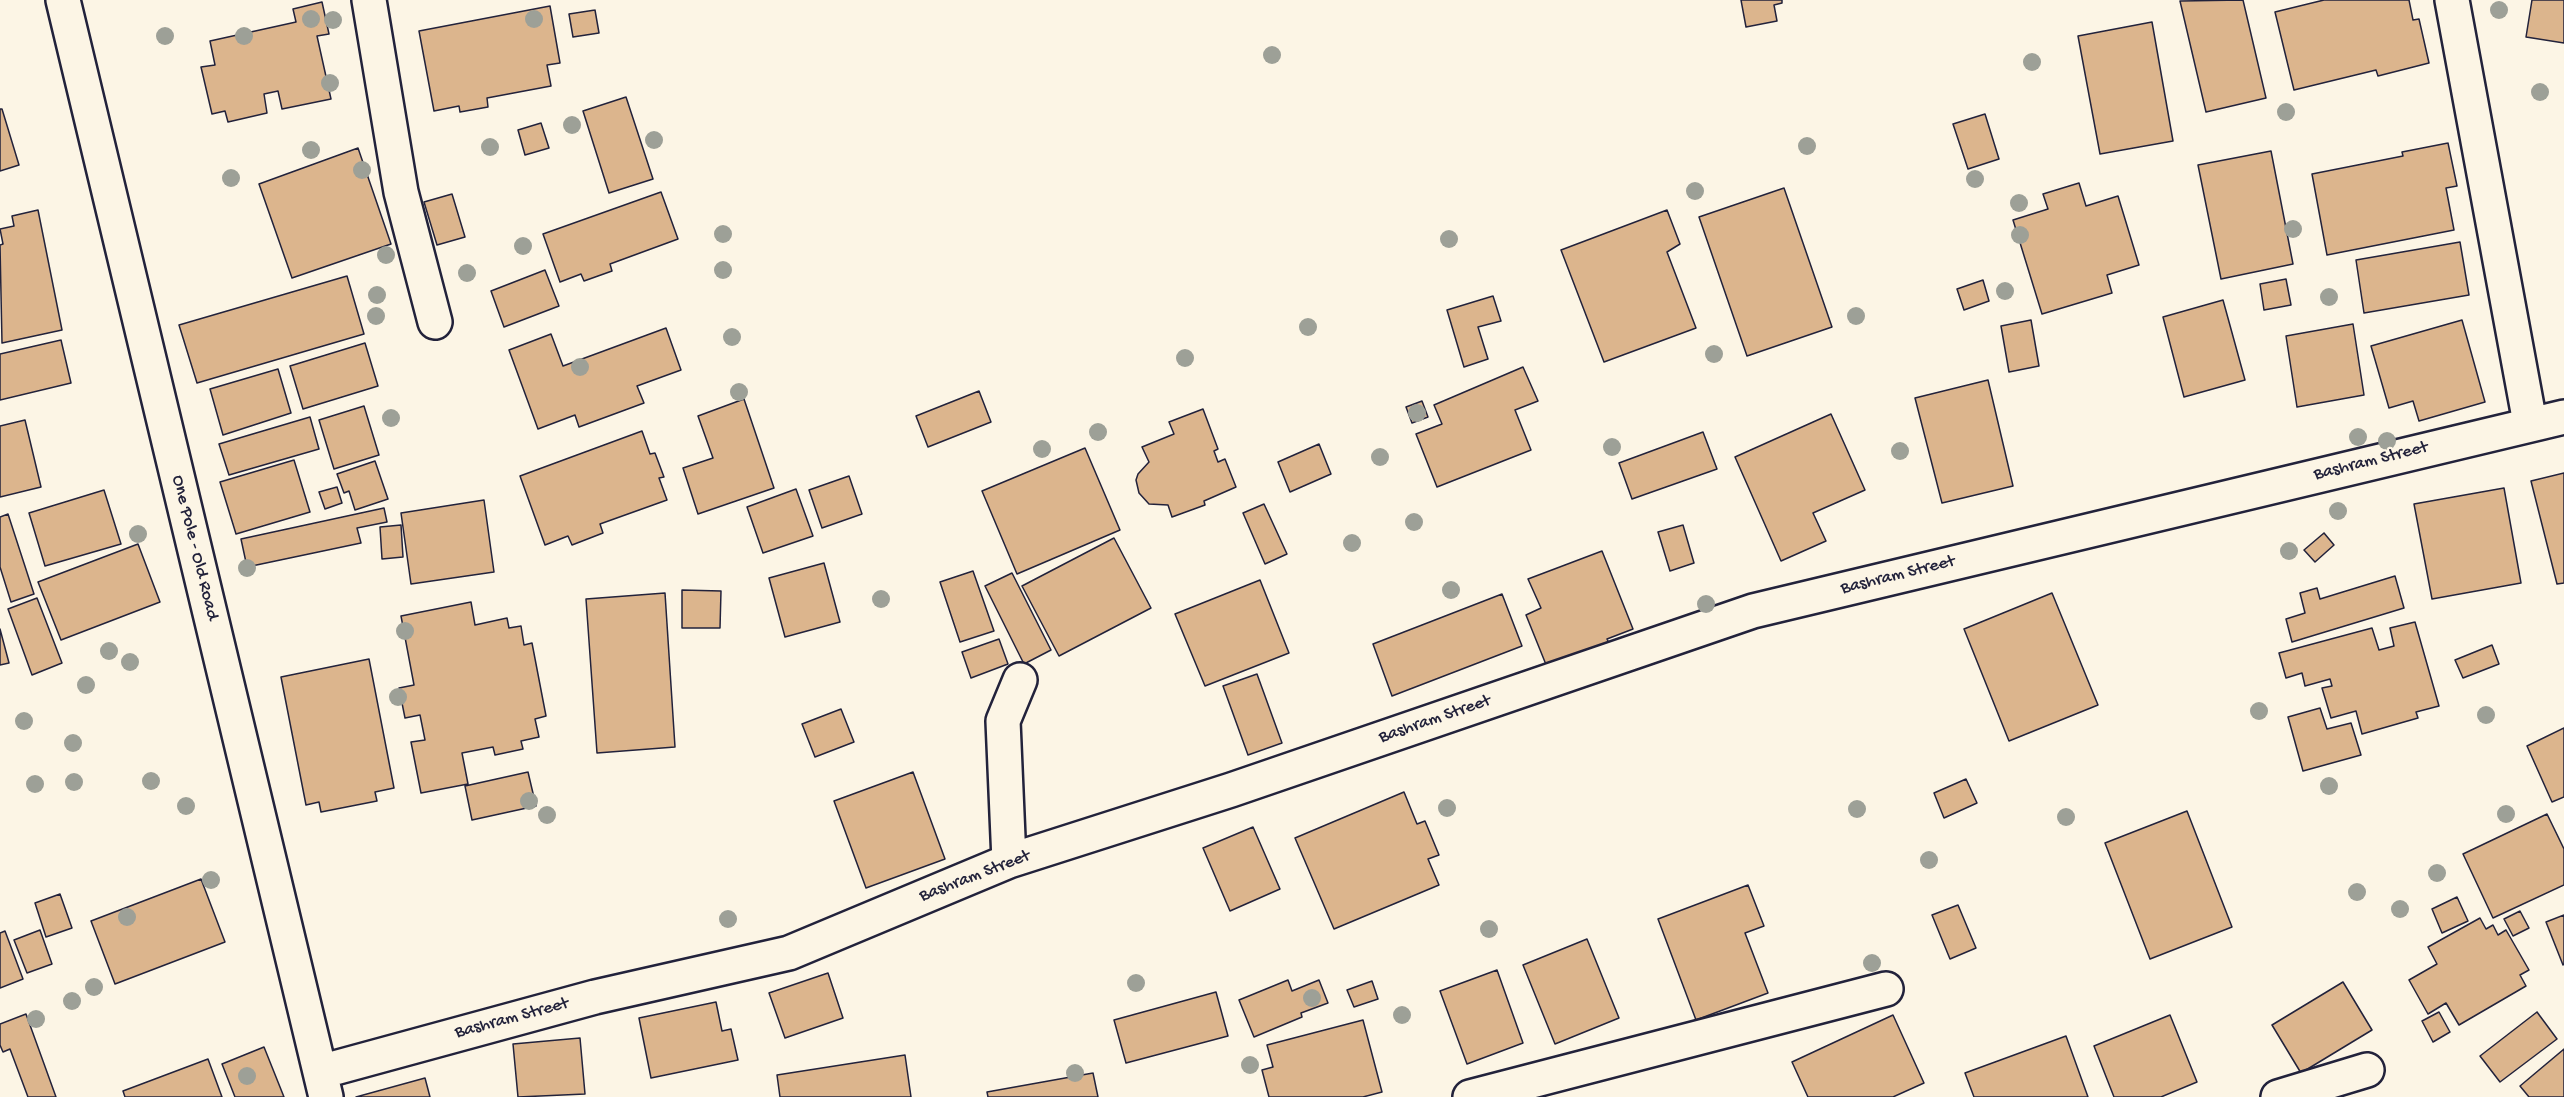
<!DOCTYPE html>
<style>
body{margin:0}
canvas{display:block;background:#fcf5e5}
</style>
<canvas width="2564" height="1097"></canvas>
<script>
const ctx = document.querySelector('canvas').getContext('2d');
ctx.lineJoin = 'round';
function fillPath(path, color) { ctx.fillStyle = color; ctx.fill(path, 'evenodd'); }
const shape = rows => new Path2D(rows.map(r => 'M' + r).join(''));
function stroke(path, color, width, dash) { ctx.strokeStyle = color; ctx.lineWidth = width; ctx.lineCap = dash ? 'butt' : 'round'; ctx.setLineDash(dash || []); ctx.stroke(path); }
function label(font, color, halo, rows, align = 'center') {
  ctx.font = font + ' "Gochi Hand",sans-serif'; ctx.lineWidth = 4.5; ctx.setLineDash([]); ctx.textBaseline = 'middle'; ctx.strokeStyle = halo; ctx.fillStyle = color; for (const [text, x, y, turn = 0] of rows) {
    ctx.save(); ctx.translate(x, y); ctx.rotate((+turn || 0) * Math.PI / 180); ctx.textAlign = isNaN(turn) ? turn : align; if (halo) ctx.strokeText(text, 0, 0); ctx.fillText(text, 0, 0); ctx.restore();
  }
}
const building = shape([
 [1741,0,1782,0,1782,3,1774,5,1777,21,1746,27,1741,0],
 [2243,0,2266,98,2206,112,2180,1,2243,0],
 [2324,0,2409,0,2413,20,2419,19,2429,63,2378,76,2376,70,2294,90,2275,12,2324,0],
 [2532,0,2564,0,2564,43,2526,37,2532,0],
 [322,2,329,34,317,36,331,99,282,109,278,91,264,94,267,113,228,122,225,111,212,114,201,67,215,65,210,41,296,22,293,9,322,2],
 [550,6,560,63,547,65,551,86,487,98,488,107,460,112,459,106,434,111,419,31,550,6],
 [595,10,599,33,573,37,569,14,595,10],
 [2152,22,2173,141,2100,154,2078,36,2152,22],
 [626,97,653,179,609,193,583,111,626,97],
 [0,109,2,109,19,165,0,171,0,109],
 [1985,114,1999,159,1968,169,1953,124,1985,114],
 [541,123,549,148,525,155,518,130,541,123],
 [2448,143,2457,186,2446,188,2454,230,2327,255,2312,174,2403,156,2402,152,2448,143],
 [358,148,391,244,292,278,259,184,358,148],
 [2271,151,2293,264,2221,279,2198,165,2271,151],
 [2079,183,2086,206,2118,196,2139,265,2107,275,2112,293,2042,314,2013,220,2048,209,2043,194,2079,183],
 [1784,188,1832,327,1747,356,1699,217,1784,188],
 [661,192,678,239,610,264,612,271,584,281,581,274,560,282,543,234,661,192],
 [452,194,465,237,437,245,424,202,452,194],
 [38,210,62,330,2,343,0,245,3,244,0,229,14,226,12,216,38,210],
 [1667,210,1680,244,1667,252,1696,328,1604,362,1561,250,1667,210],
 [2460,242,2469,295,2364,313,2356,260,2460,242],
 [545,270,559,306,504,327,491,291,545,270],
 [347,276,364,334,197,383,179,325,347,276],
 [2286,279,2291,305,2264,310,2260,284,2286,279],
 [1983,280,1989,301,1964,310,1957,289,1983,280],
 [1493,296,1501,321,1478,327,1488,359,1464,367,1447,310,1493,296],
 [2223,300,2245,380,2184,397,2163,317,2223,300],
 [2031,320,2039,366,2009,372,2001,326,2031,320],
 [2462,320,2485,402,2419,421,2413,401,2389,408,2371,346,2462,320],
 [2353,324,2364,395,2297,407,2286,336,2353,324],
 [666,328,681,370,637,386,644,403,579,427,575,415,538,429,509,350,551,334,563,366,666,328],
 [61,340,71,383,0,400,0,354,61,340],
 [365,343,378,386,303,409,290,366,365,343],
 [1523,367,1538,401,1515,410,1531,450,1437,487,1416,434,1442,424,1434,405,1523,367],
 [278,369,291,413,223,435,210,389,278,369],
 [1988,380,2013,486,1942,503,1915,398,1988,380],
 [979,391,991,422,928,447,916,416,979,391],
 [744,399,774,488,698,514,683,468,713,458,698,416,744,399],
 [1422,401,1428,417,1412,423,1406,407,1422,401],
 [364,406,379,455,334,469,319,420,364,406],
 [1203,409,1218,449,1214,451,1218,462,1225,459,1236,487,1204,501,1205,505,1172,517,1168,505,1149,504,1139,493,1136,480,1138,474,1149,462,1142,447,1174,434,1169,422,1203,409],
 [1831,414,1865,490,1813,513,1826,541,1781,561,1735,457,1831,414],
 [310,417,319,449,229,475,219,444,310,417],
 [25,420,41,487,0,497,0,426,25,420],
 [642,431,650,454,655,453,664,477,659,478,667,500,600,524,603,533,572,545,568,536,545,545,520,476,642,431],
 [1703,432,1717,469,1632,499,1619,463,1703,432],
 [1319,444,1331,474,1290,492,1278,462,1319,444],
 [1085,448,1120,530,1017,574,982,491,1085,448],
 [294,460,310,512,236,534,220,482,294,460],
 [375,461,388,499,355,510,349,491,344,493,337,474,375,461],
 [2564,473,2564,583,2557,584,2531,481,2564,473],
 [849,476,862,514,822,528,809,490,849,476],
 [337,487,342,503,325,509,319,492,337,487],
 [2504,488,2521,583,2432,599,2414,504,2504,488],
 [796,489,813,536,763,553,747,507,796,489],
 [104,490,121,544,45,566,29,513,104,490],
 [484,500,494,572,411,584,401,513,484,500],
 [1264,504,1287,554,1265,564,1243,513,1264,504],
 [384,508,387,522,357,528,361,543,247,567,241,539,384,508],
 [8,514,34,594,11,602,0,567,0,517,8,514],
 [401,525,403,557,382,559,380,527,401,525],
 [1683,525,1694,563,1670,571,1658,532,1683,525],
 [2324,533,2334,545,2315,562,2304,550,2324,533],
 [1114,538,1151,608,1059,656,1022,586,1114,538],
 [138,544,160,602,61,640,38,582,138,544],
 [1602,551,1633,629,1607,639,1611,647,1549,672,1526,615,1541,608,1528,579,1602,551],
 [824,563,840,622,785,637,769,578,824,563],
 [973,571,994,631,960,642,940,582,973,571],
 [1012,573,1051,650,1024,664,985,586,1012,573],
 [2395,576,2404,608,2292,642,2286,619,2305,613,2300,593,2317,588,2320,599,2395,576],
 [1260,580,1289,653,1205,686,1175,614,1260,580],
 [682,590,721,591,720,628,682,628,682,590],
 [665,593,675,747,597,753,586,599,665,593],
 [2052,593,2098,705,2009,741,1964,629,2052,593],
 [1502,594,1522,646,1392,696,1373,644,1502,594],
 [37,598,62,663,32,675,8,609,37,598],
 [471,602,475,625,507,618,509,628,521,626,524,645,532,643,546,716,535,719,539,737,521,741,523,749,495,755,493,747,462,753,468,784,421,793,411,742,425,740,420,715,405,718,399,688,414,685,401,616,471,602],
 [2415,622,2439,706,2416,712,2418,718,2362,734,2356,711,2331,718,2322,688,2332,686,2330,679,2305,686,2302,673,2286,678,2279,653,2372,628,2379,650,2394,646,2390,628,2415,622],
 [0,629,9,663,0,665,0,629],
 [999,639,1008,664,971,678,962,652,999,639],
 [2492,645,2499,664,2463,678,2455,660,2492,645],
 [369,659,394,788,375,792,377,801,321,812,319,802,306,805,281,677,369,659],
 [1257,674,1282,743,1248,755,1223,686,1257,674],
 [2320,708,2327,729,2351,723,2361,755,2303,771,2288,717,2320,708],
 [841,709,854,742,815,757,802,724,841,709],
 [2564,728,2564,797,2552,802,2527,746,2564,728],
 [528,772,536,806,472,820,465,786,528,772],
 [913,772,945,859,866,888,834,801,913,772],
 [1966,779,1977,803,1944,818,1934,793,1966,779],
 [1404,792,1417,824,1425,821,1439,855,1428,859,1439,885,1334,929,1295,838,1404,792],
 [2187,811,2232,927,2150,959,2105,843,2187,811],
 [2547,814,2564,849,2564,885,2493,918,2463,854,2547,814],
 [1253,827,1280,889,1230,911,1203,848,1253,827],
 [201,879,225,942,115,984,91,921,201,879],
 [1748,885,1764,926,1745,933,1768,993,1696,1020,1658,919,1748,885],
 [60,894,72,928,46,937,35,903,60,894],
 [2457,897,2468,921,2442,933,2432,909,2457,897],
 [1958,905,1976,948,1950,959,1932,915,1958,905],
 [2520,911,2529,928,2513,936,2504,919,2520,911],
 [2564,915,2564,964,2563,965,2546,922,2564,915],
 [2480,918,2486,929,2493,925,2498,935,2506,930,2529,970,2520,975,2526,986,2459,1025,2446,1003,2428,1014,2409,980,2437,964,2428,947,2480,918],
 [40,930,52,964,27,973,14,940,40,930],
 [5,931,23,979,0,988,0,933,5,931],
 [1587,939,1619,1018,1555,1044,1523,965,1587,939],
 [1497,970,1523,1043,1467,1064,1440,991,1497,970],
 [828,973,843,1018,785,1038,769,993,828,973],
 [1288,980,1292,991,1319,980,1328,1003,1301,1013,1302,1017,1254,1037,1239,1000,1288,980],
 [1372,981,1378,999,1354,1007,1347,990,1372,981],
 [2343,982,2372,1030,2301,1073,2272,1025,2343,982],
 [1216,992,1228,1036,1126,1063,1114,1020,1216,992],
 [716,1002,722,1031,731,1029,738,1060,651,1078,639,1018,716,1002],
 [2439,1012,2450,1032,2433,1042,2422,1021,2439,1012],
 [2537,1012,2557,1039,2500,1082,2480,1056,2537,1012],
 [26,1014,56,1097,28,1097,10,1049,3,1052,0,1045,0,1024,26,1014],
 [1893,1015,1924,1083,1893,1097,1808,1097,1792,1062,1893,1015],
 [2170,1015,2197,1082,2161,1097,2114,1097,2094,1046,2170,1015],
 [1363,1020,1382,1092,1363,1097,1269,1097,1262,1070,1273,1067,1267,1045,1363,1020],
 [2066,1036,2088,1097,1974,1097,1965,1073,2066,1036],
 [580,1038,585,1094,518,1097,513,1044,580,1038],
 [264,1047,284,1097,235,1097,222,1064,264,1047],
 [2564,1049,2564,1097,2529,1097,2520,1086,2564,1049],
 [905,1055,911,1097,780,1097,777,1075,905,1055],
 [208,1059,222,1097,125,1097,123,1091,208,1059],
 [1093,1073,1098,1097,988,1097,987,1092,1093,1073],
 [425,1078,430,1097,356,1097,425,1078]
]);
fillPath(building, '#dcb58d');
stroke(building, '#22223b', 1.5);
const minor = shape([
 [63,0,326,1097],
 [369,0,401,192,435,322],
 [2452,0,2530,423],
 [1009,861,1003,721,1020,680],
 [320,1072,595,997,789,953,1009,861,1231,790,1753,611,2564,417],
 [1470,1097,1886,989],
 [2278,1097,2367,1070]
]);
stroke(minor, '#22223b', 38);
stroke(minor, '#fcf5e5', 33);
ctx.fillStyle = '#9da097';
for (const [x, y] of [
 [2499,10],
 [311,19],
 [534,19],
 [333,20],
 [165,36],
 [244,36],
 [1272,55],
 [2032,62],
 [330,83],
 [2540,92],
 [2286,112],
 [572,125],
 [654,140],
 [1807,146],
 [490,147],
 [311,150],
 [362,170],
 [231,178],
 [1975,179],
 [1695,191],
 [2019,203],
 [2293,229],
 [723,234],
 [2020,235],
 [1449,239],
 [523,246],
 [386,255],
 [723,270],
 [467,273],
 [2005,291],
 [377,295],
 [2329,297],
 [376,316],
 [1856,316],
 [1308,327],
 [732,337],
 [1714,354],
 [1185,358],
 [580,367],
 [739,392],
 [1417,413],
 [391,418],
 [1098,432],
 [2358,437],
 [2387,441],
 [1612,447],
 [1042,449],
 [1900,451],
 [1380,457],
 [2338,511],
 [1414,522],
 [138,534],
 [1352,543],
 [2289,551],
 [247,568],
 [1451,590],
 [881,599],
 [1706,604],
 [405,631],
 [109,651],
 [130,662],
 [86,685],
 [398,697],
 [2259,711],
 [2486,715],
 [24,721],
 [73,743],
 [151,781],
 [74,782],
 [35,784],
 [2329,786],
 [529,801],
 [186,806],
 [1447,808],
 [1857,809],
 [2506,814],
 [547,815],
 [2066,817],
 [1929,860],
 [2437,873],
 [211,880],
 [2357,892],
 [2400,909],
 [127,917],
 [728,919],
 [1489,929],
 [1872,963],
 [1136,983],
 [94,987],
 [1312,998],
 [72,1001],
 [1402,1015],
 [36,1019],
 [1250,1065],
 [1075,1073],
 [247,1076]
]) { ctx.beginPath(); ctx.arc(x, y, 9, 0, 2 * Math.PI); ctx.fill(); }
label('18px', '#22223b', '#fcf5e5', [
 ["Bashram Street",2371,462,-14],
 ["One Pole - Old Road",194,548,76],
 ["Bashram Street",1898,576,-14],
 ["Bashram Street",1435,720,-19],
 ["Bashram Street",975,877,-21],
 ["Bashram Street",512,1019,-15]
]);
</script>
